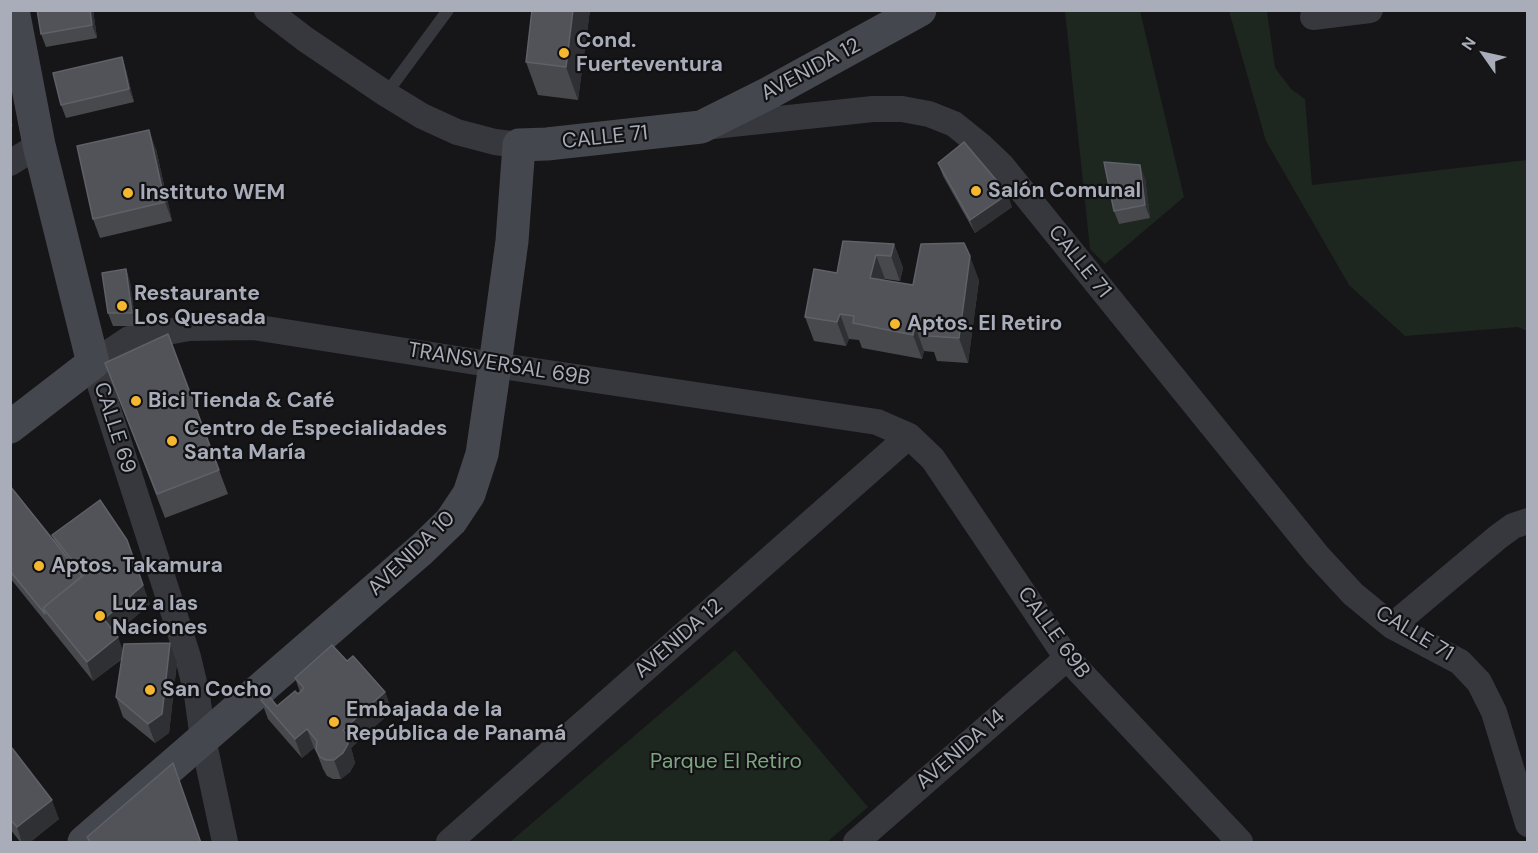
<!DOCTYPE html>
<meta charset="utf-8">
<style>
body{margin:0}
#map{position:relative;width:1538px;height:853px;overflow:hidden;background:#161618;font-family:"DM Sans",sans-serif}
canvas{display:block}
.frame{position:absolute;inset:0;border:12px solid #a8adb9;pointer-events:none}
.north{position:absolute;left:1454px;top:24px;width:60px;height:60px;-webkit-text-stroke:4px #111113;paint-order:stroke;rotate:304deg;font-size:16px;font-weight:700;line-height:24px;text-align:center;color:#a8adb9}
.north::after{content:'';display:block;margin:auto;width:21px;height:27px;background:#a8adb9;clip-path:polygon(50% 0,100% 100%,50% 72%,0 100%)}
</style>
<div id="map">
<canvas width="1538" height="853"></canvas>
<div class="frame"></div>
<div class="north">N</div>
</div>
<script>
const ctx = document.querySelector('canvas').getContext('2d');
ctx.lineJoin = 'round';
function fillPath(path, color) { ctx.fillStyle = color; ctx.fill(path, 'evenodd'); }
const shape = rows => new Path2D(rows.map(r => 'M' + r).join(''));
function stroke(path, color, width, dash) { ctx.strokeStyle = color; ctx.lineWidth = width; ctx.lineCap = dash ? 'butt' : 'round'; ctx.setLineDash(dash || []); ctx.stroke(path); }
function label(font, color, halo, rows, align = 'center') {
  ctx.font = font + ' "DM Sans",sans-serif'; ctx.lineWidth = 4.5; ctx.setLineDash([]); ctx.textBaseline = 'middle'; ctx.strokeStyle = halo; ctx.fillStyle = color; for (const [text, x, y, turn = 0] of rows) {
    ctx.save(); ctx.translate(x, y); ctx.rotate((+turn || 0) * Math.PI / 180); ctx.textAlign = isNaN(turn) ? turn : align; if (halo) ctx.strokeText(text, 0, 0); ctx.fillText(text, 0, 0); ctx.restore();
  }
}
fillPath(shape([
 [1065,11,1140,11,1184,197,1105,264,1090,249],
 [1229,11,1267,11,1275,68,1291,89,1305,99,1312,185,1527,160,1527,331,1518,327,1405,336,1349,285,1266,141],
 [735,650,868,807,827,842,510,842]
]), '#1e271f');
stroke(shape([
 [386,94,448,10]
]), '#37383d', 12);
stroke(shape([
 [267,10,305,39,386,94,422,116,457,132,495,142,519,145],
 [1313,17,1370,10],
 [713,126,873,109,902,109,929,114,954,124,980,145,1002,166,1317,555,1353,594,1392,626,1460,662,1479,682,1494,712,1528,824],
 [10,163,39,145],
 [1392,626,1498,537,1513,526,1528,521],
 [225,842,203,739,197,695,188,657,93,363,129,339,189,328,253,327,495,365,877,422,909,436,933,459,1067,658,1240,842],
 [449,842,909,436],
 [856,842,1067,658]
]), '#37383d', 26);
stroke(shape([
 [10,427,93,363,39,145,13,10],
 [84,842,422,549,451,521,469,494,482,454,495,365,512,241,519,145,547,144,701,127,769,93,920,10]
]), '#45474e', 33);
fillPath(shape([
 [93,10,97,38,46,47,41,34],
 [590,10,578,100,538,95,526,62],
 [126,70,134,102,66,118,61,105],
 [156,149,172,221,100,238,93,219],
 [938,163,1012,207,975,233,943,176],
 [1145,178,1150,218,1119,224,1114,211],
 [894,244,903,268,900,281,885,279,884,281,913,285,979,280,968,363,937,361,934,352,924,351,922,359,862,348,859,340,849,339,846,346,814,341,805,317,837,273],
 [126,269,130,282,136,326,113,326,108,313],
 [168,334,228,494,165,518,105,363],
 [10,486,54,540,52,535,150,604,115,634,123,651,170,643,177,662,169,733,155,743,123,717,116,697,122,659,93,681,10,578],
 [347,661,385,692,392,711,351,748,355,763,350,772,341,779,333,779,327,776,323,769,316,751,314,748,302,758,268,719,261,700,277,706,300,692,295,678],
 [10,749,59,819,29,843,21,843,10,829]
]), '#47494d');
fillPath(shape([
 [90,10,93,10,97,38,92,25],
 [573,10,590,10,578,100,566,67],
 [122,57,126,70,134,102,129,89],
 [10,117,13,126,10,127],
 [149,130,156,149,172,221,165,202],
 [1140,165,1145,178,1150,218,1145,205],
 [1008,194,1012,207,975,233,970,220],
 [894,244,903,268,900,281,891,256],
 [876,255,885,279,879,303,870,278],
 [970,256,979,280,968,363,959,338],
 [126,269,130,282,136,326,132,313],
 [840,314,849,339,846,346,837,322],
 [915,326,924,351,922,359,913,335],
 [127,540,150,604,111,638,104,619],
 [118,637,125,656,93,681,87,662],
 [170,643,177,662,169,733,155,743,148,724],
 [385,692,392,711,351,748,355,763,350,772,341,779,334,760,343,730],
 [307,729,314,748,302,758,295,739],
 [52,800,59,819,29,843,22,843,17,827]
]), '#2f3033');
const building = shape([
 [37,10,90,10,92,25,41,34,37,10],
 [532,10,573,10,566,67,526,62,532,10],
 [122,57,129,89,61,105,53,73,122,57],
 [149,130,165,202,93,219,77,146,149,130],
 [964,142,1008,194,970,220,938,163,964,142],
 [1104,162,1140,165,1145,205,1114,211,1104,162],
 [843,241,894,244,891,256,876,255,870,278,913,285,921,244,964,243,970,256,959,338,928,336,930,329,915,326,913,335,853,323,854,316,840,314,837,322,805,317,814,269,837,273,843,241],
 [126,269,132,313,108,313,102,273,126,269],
 [168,334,219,470,157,494,105,363,168,334],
 [10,486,82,576,43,608,45,614,10,571,10,486],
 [100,500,127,540,143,585,104,619,118,637,87,662,43,608,84,575,52,535,100,500],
 [170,643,162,714,148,724,116,697,124,644,170,643],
 [332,645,347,661,353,656,385,692,343,730,346,734,348,744,343,753,334,760,326,760,320,757,316,750,317,741,307,729,295,739,261,700,268,695,277,706,295,691,298,694,304,688,295,678,332,645],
 [12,748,52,800,17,827,10,819,10,749,12,748],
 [173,763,201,843,91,843,87,837,173,763]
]);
fillPath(building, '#525359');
stroke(building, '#5f6168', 1.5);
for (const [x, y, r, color] of [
 [564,53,6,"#f6b730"],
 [976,191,6,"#f6b730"],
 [128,193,6,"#f6b730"],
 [122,306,6,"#f6b730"],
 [895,324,6,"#f6b730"],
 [136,401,6,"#f6b730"],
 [172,441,6,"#f6b730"],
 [39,566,6,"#f6b730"],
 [100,616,6,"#f6b730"],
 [150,690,6,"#f6b730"],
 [334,722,6,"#f6b730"]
]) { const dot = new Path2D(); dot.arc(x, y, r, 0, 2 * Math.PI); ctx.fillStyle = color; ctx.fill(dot); stroke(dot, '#111113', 2); }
label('bold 21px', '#a8adb9', '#111113', [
 ["Cond.",576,41],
 ["Fuerteventura",576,65],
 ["Salón Comunal",988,191],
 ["Instituto WEM",140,193],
 ["Restaurante",134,294],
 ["Los Quesada",134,318],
 ["Aptos. El Retiro",907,324],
 ["Bici Tienda & Café",148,401],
 ["Centro de Especialidades",184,429],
 ["Santa María",184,453],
 ["Aptos. Takamura",51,566],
 ["Luz a las",112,604],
 ["Naciones",112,628],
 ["San Cocho",162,690],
 ["Embajada de la",346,710],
 ["República de Panamá",346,734]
], 'left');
label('21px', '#a8adb9', '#111113', [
 ["AVENIDA 12",811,70,-28],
 ["CALLE 71",605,138,-6],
 ["CALLE 71",1079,262,51],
 ["TRANSVERSAL 69B",499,365,9],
 ["CALLE 69",114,428,72],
 ["AVENIDA 10",412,554,-44],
 ["CALLE 69B",1053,633,54],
 ["CALLE 71",1414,634,31],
 ["AVENIDA 12",679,639,-41],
 ["AVENIDA 14",961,750,-41]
]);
label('21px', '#7fa481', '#111113', [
 ["Parque El Retiro",726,762]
]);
</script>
